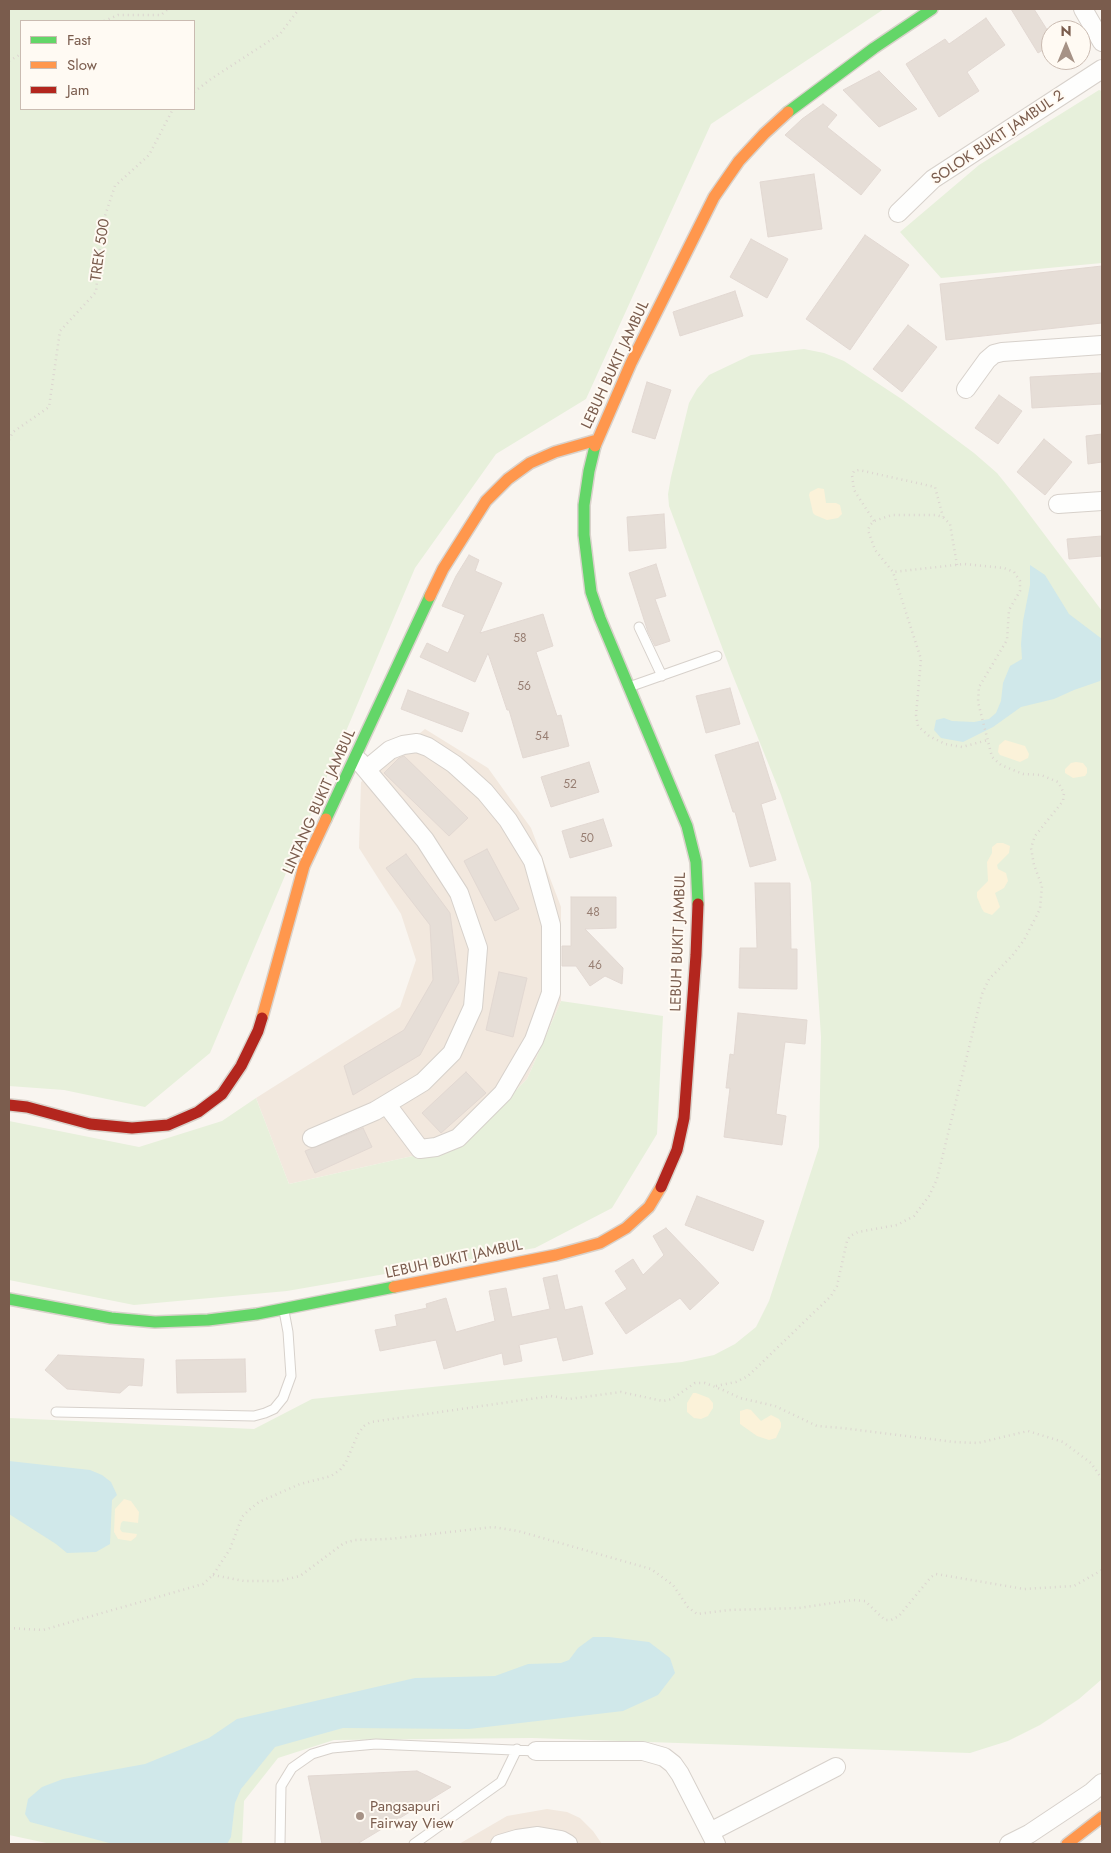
<!DOCTYPE html>
<style>
body{margin:0}
#map{position:relative;width:1111px;height:1853px;overflow:hidden;background:#f9f5f0;font-family:Jost,sans-serif}
canvas{display:block}
.frame{position:absolute;inset:0;border:10px solid #7a5c4d;pointer-events:none}
.legend{position:absolute;left:20px;top:20px;width:175px;height:90px;box-sizing:border-box;background:#fffaf3;border:1px solid #cabbb1;margin:0;padding:6px 9px;list-style:none;font-size:15px;color:#7a5c4d}
.legend li{display:flex;align-items:center;gap:10px;height:25px}
.legend b{width:25px;border:1px solid #cabbb1}
.north{position:absolute;left:1041px;top:20px;width:50px;height:50px;box-sizing:border-box;background:#fffaf3;border:1px solid #cabbb1;border-radius:50%;rotate:0deg;font-size:14px;font-weight:700;line-height:20px;text-align:center;color:#7a5c4d}
.north::after{content:'';display:block;margin:auto;width:18px;height:22px;background:#a69286;clip-path:polygon(50% 0,100% 100%,50% 72%,0 100%)}
</style>
<div id="map">
<canvas width="1111" height="1853"></canvas>
<div class="frame"></div>
<ul class="legend">
<li><b style="height:6px;background:#63d668"></b>Fast</li>
<li><b style="height:6px;background:#ff974d"></b>Slow</li>
<li><b style="height:6px;background:#b3261e"></b>Jam</li>
</ul>
<div class="north">N</div>
</div>
<script>
const ctx = document.querySelector('canvas').getContext('2d');
ctx.lineJoin = 'round';
function fillPath(path, color) { ctx.fillStyle = color; ctx.fill(path, 'evenodd'); }
const shape = rows => new Path2D(rows.map(r => 'M' + r).join(''));
function stroke(path, color, width, dash) { ctx.strokeStyle = color; ctx.lineWidth = width; ctx.lineCap = dash ? 'butt' : 'round'; ctx.setLineDash(dash || []); ctx.stroke(path); }
function label(font, color, halo, rows, align = 'center') {
  ctx.font = font + ' Jost,sans-serif'; ctx.lineWidth = 4; ctx.setLineDash([]); ctx.textBaseline = 'middle'; ctx.strokeStyle = halo; ctx.fillStyle = color; for (const [text, x, y, turn = 0] of rows) {
    ctx.save(); ctx.translate(x, y); ctx.rotate((+turn || 0) * Math.PI / 180); ctx.textAlign = isNaN(turn) ? turn : align; if (halo) ctx.strokeText(text, 0, 0); ctx.fillText(text, 0, 0); ctx.restore();
  }
}
fillPath(shape([
 [425,729,488,768,531,828,561,907,561,1001,527,1079,461,1145,289,1184,256,1098,400,1007,416,960,401,914,359,848,361,782],
 [547,1809,567,1812,580,1818,593,1831,602,1844,459,1844,507,1816]
]), '#f2e8de');
fillPath(shape([
 [9,9,884,9,711,124,586,399,496,454,415,568,210,1053,145,1107,64,1090,9,1086],
 [21,21,194,21,194,109,21,109],
 [1099,90,1102,91,1102,263,941,278,900,232,979,165],
 [804,349,824,353,844,361,903,400,974,453,997,473,1014,494,1102,611,1102,1679,1079,1699,1040,1725,1008,1741,970,1753,532,1738,334,1740,278,1758,244,1801,242,1844,51,1844,9,1835,9,1418,254,1429,312,1399,682,1362,714,1355,735,1344,756,1327,769,1301,819,1147,821,1037,811,883,781,795,731,671,669,506,668,494,671,477,689,403,697,389,709,375,751,355],
 [561,1001,663,1016,657,1134,612,1208,535,1248,287,1291,134,1305,9,1280,9,1121,139,1147,222,1121,256,1098,289,1184,461,1145,527,1079]
]), '#e7f0db');
fillPath(shape([
 [818,488,824,489,826,503,836,503,840,505,842,514,838,518,827,520,815,515,813,513,809,495,810,492],
 [1005,740,1025,746,1029,754,1028,758,1020,762,1000,755,998,752,999,745],
 [1076,762,1083,763,1087,768,1087,773,1085,776,1073,778,1065,773,1065,769,1071,763],
 [997,843,1003,843,1010,846,1009,853,997,865,998,869,1006,873,1008,881,1004,888,995,893,1000,907,992,915,984,912,982,909,977,897,977,892,988,881,987,862,992,853,992,847],
 [693,1393,696,1393,709,1398,713,1403,713,1408,708,1416,701,1419,694,1418,687,1412,687,1403],
 [747,1409,751,1410,761,1421,771,1415,779,1419,781,1423,781,1427,776,1438,769,1440,757,1436,740,1424,740,1411],
 [124,1499,131,1501,139,1512,138,1523,123,1521,121,1523,120,1529,122,1532,137,1534,136,1537,131,1541,118,1539,114,1532,115,1509]
]), '#fbf2d9');
fillPath(shape([
 [1030,565,1045,575,1069,614,1102,639,1102,677,1100,681,1074,690,1054,699,1021,707,993,727,963,742,941,738,934,730,936,720,944,718,952,721,974,722,989,719,996,713,1001,701,1003,683,1010,666,1022,659,1021,644,1023,621,1030,585],
 [9,1461,90,1470,102,1475,111,1482,117,1495,112,1500,110,1544,96,1552,67,1553,56,1544,9,1514],
 [593,1637,609,1637,649,1642,670,1658,675,1673,658,1695,623,1711,469,1729,343,1728,275,1747,241,1789,235,1803,231,1837,227,1844,113,1844,30,1822,25,1814,28,1799,42,1787,63,1779,145,1764,209,1738,237,1719,415,1678,495,1676,528,1664,561,1663,569,1660,578,1648]
]), '#d0e8ea');
const building = shape([
 [1011,9,1034,9,1051,36,1051,45,1038,53,1011,9],
 [986,18,1005,45,967,72,979,91,939,117,906,64,945,39,949,44,986,18],
 [879,71,917,109,879,127,843,90,879,71],
 [823,104,837,115,827,127,881,170,861,195,785,135,802,119,823,104],
 [814,174,822,229,768,237,760,182,814,174],
 [865,235,909,265,850,350,806,319,865,235],
 [751,239,788,259,767,298,730,277,751,239],
 [1102,266,1102,323,946,340,940,284,1102,266],
 [735,291,743,316,680,336,673,312,735,291],
 [908,325,937,347,902,392,873,369,908,325],
 [1102,373,1102,404,1032,408,1030,377,1102,373],
 [647,382,671,390,655,439,632,432,647,382],
 [999,395,1022,411,998,444,975,428,999,395],
 [1102,434,1102,462,1088,464,1086,436,1102,434],
 [1044,439,1072,462,1045,495,1017,472,1044,439],
 [664,514,666,548,629,551,627,517,664,514],
 [1102,536,1102,556,1069,559,1067,539,1102,536],
 [469,555,479,560,475,571,502,583,480,633,543,614,553,646,536,652,557,716,561,715,569,746,523,758,509,710,507,710,488,653,475,682,420,657,427,643,448,653,465,615,442,606,456,576,469,555],
 [656,564,666,596,655,599,670,641,655,646,648,632,629,573,656,564],
 [730,688,740,724,706,733,696,696,730,688],
 [408,690,469,713,462,732,401,709,408,690],
 [758,742,776,799,761,804,776,860,750,867,735,812,733,812,715,755,758,742],
 [404,756,468,818,449,836,384,773,399,758,404,756],
 [589,762,599,792,551,807,541,777,589,762],
 [603,819,612,846,570,858,562,831,603,819],
 [487,849,519,909,495,921,464,861,487,849],
 [406,854,450,913,459,982,420,1055,353,1095,344,1066,404,1030,433,980,430,925,386,868,406,854],
 [755,883,790,883,791,949,797,949,797,989,739,988,740,948,757,948,755,883],
 [571,897,616,897,616,928,585,929,623,968,622,984,605,976,590,986,576,966,562,966,562,946,571,946,571,897],
 [499,972,527,978,513,1037,486,1030,499,972],
 [738,1013,807,1020,805,1044,785,1042,776,1114,786,1116,782,1145,724,1137,730,1088,726,1088,730,1054,734,1055,738,1013],
 [466,1072,486,1093,441,1133,422,1113,466,1072],
 [363,1128,372,1147,315,1173,305,1151,363,1128],
 [697,1196,764,1221,753,1251,685,1225,697,1196],
 [666,1228,719,1283,690,1310,680,1298,626,1334,605,1303,627,1289,615,1271,633,1259,643,1275,664,1255,653,1236,666,1228],
 [557,1275,565,1310,582,1306,593,1354,563,1361,557,1337,519,1345,522,1361,504,1365,502,1353,444,1369,436,1340,380,1351,375,1330,397,1326,395,1315,427,1308,426,1304,446,1298,456,1332,495,1321,489,1291,506,1288,512,1317,550,1309,543,1278,557,1275],
 [58,1355,144,1359,142,1386,129,1385,120,1393,67,1389,45,1370,58,1355],
 [245,1359,246,1392,177,1393,176,1360,245,1359],
 [417,1771,451,1787,357,1844,322,1844,308,1776,417,1771]
]);
fillPath(building, '#e6ded7');
stroke(building, '#e2d8d2', 1);
const lane = shape([
 [639,627,662,676],
 [629,687,717,656],
 [56,1412,254,1416,265,1413,274,1409,283,1398,291,1376,288,1332,284,1311],
 [280,1844,281,1786,292,1768,312,1754,332,1748,376,1744,536,1751],
 [414,1844,501,1782,517,1749]
]);
const street = shape([
 [1083,9,1102,42],
 [898,213,933,179,1102,69],
 [966,389,987,360,994,354,1002,352,1102,345],
 [1058,504,1102,501],
 [367,769,390,750,403,745,417,743,428,747,454,764,485,792,508,820,533,861,551,925,551,993,534,1040,503,1093,458,1138,436,1147,420,1149,387,1105],
 [312,1138,375,1111,423,1082,452,1053,473,1007,478,948,459,893,425,840,359,761],
 [536,1751,643,1751,664,1757,673,1764,680,1774,716,1844],
 [710,1832,836,1767],
 [500,1844,517,1839,538,1836,561,1840,568,1844],
 [1009,1844,1029,1834,1092,1792,1102,1783]
]);
const fast = shape([
 [788,112,874,48,932,9],
 [595,446,589,471,584,505,584,535,591,592,600,618,687,826,696,862,698,904],
 [326,819,430,596],
 [9,1299,111,1318,155,1322,208,1320,257,1314,394,1287]
]);
const slow = shape([
 [595,446,631,363,714,197,739,161,764,134,788,112],
 [430,596,443,569,486,501,508,479,530,463,555,452,597,440],
 [262,1018,304,866,326,819],
 [394,1287,556,1255,600,1243,626,1228,649,1207,661,1187],
 [1067,1844,1102,1817]
]);
const jam = shape([
 [9,1105,27,1107,90,1124,132,1128,168,1125,198,1112,222,1094,241,1066,258,1031,262,1018],
 [661,1187,677,1150,684,1118,696,955,698,904]
]);
stroke(lane, '#d7d1cb', 11);
stroke(street, '#d7d1cb', 20);
stroke(fast, '#d9d2cb', 14);
stroke(slow, '#d9d2cb', 14);
stroke(jam, '#d9d2cb', 14);
stroke(shape([
 [104,21,118,15,161,15,168,9],
 [9,61,21,54],
 [194,92,211,79,280,34,299,9],
 [9,440,13,432,49,407,60,331,96,292,102,225,115,186,149,155,173,109],
 [874,521,854,490,852,475,854,471,859,470,935,487,943,517],
 [957,565,950,524,943,517,936,515,892,515,874,521,870,525,868,530,875,550,893,572,921,659,916,715,918,726,929,736,945,744,962,747,988,740],
 [716,1386,736,1382,748,1376,831,1296,837,1286,847,1241,850,1236,858,1232,897,1225,914,1216,929,1196,937,1179,982,994,989,979,1012,956,1024,940,1040,909,1042,886,1034,865,1031,848,1035,836,1063,801,1064,793,1058,782,1041,775,1023,774,1001,765,992,757,978,702,979,687,1007,640,1009,610,1020,591,1020,581,1014,572,1004,568,964,564,893,572],
 [213,1575,244,1581,279,1581,300,1576,344,1543,355,1540,389,1539,493,1527,518,1531,651,1569,673,1585,688,1607,697,1614,729,1610,799,1608,853,1600,865,1601,885,1620,891,1620,899,1616,931,1577,936,1574,1024,1589,1074,1586,1102,1570],
 [9,1628,43,1630,203,1584,213,1575,230,1549,242,1517,249,1510,259,1502,300,1484,331,1476,340,1470,346,1462,358,1434,364,1426,371,1422,551,1396,569,1399,621,1392,663,1401,672,1399,695,1383,705,1383,723,1390,740,1398,775,1406,817,1426,842,1428,954,1442,978,1443,1028,1431,1063,1442,1091,1463,1102,1479]
]), '#dcd5d0', 2.5, [1, 4]);
stroke(lane, '#fefefd', 9);
stroke(street, '#fefefd', 18);
stroke(fast, '#63d668', 11);
stroke(slow, '#ff974d', 11);
stroke(jam, '#b3261e', 11);
for (const [x, y, r, color] of [
 [360,1816,5,"#a69286"]
]) { const dot = new Path2D(); dot.arc(x, y, r, 0, 2 * Math.PI); ctx.fillStyle = color; ctx.fill(dot); stroke(dot, '#fffaf3', 2); }
label('12px', '#977e72', null, [
 ["58",520,639],
 ["56",524,687],
 ["54",542,737],
 ["52",570,785],
 ["50",587,839],
 ["48",593,913],
 ["46",595,966]
]);
label('15px', '#7a5c4d', '#fffaf3', [
 ["SOLOK BUKIT JAMBUL 2",998,138,-34],
 ["TREK 500",101,250,-82],
 ["LEBUH BUKIT JAMBUL",616,365,-65],
 ["LINTANG BUKIT JAMBUL",320,802,-66],
 ["LEBUH BUKIT JAMBUL",679,942,-88],
 ["LEBUH BUKIT JAMBUL",454,1260,-12]
]);
label('15px', '#7a5c4d', '#fffaf3', [
 ["Pangsapuri",370,1807],
 ["Fairway View",370,1824]
], 'left');
</script>
